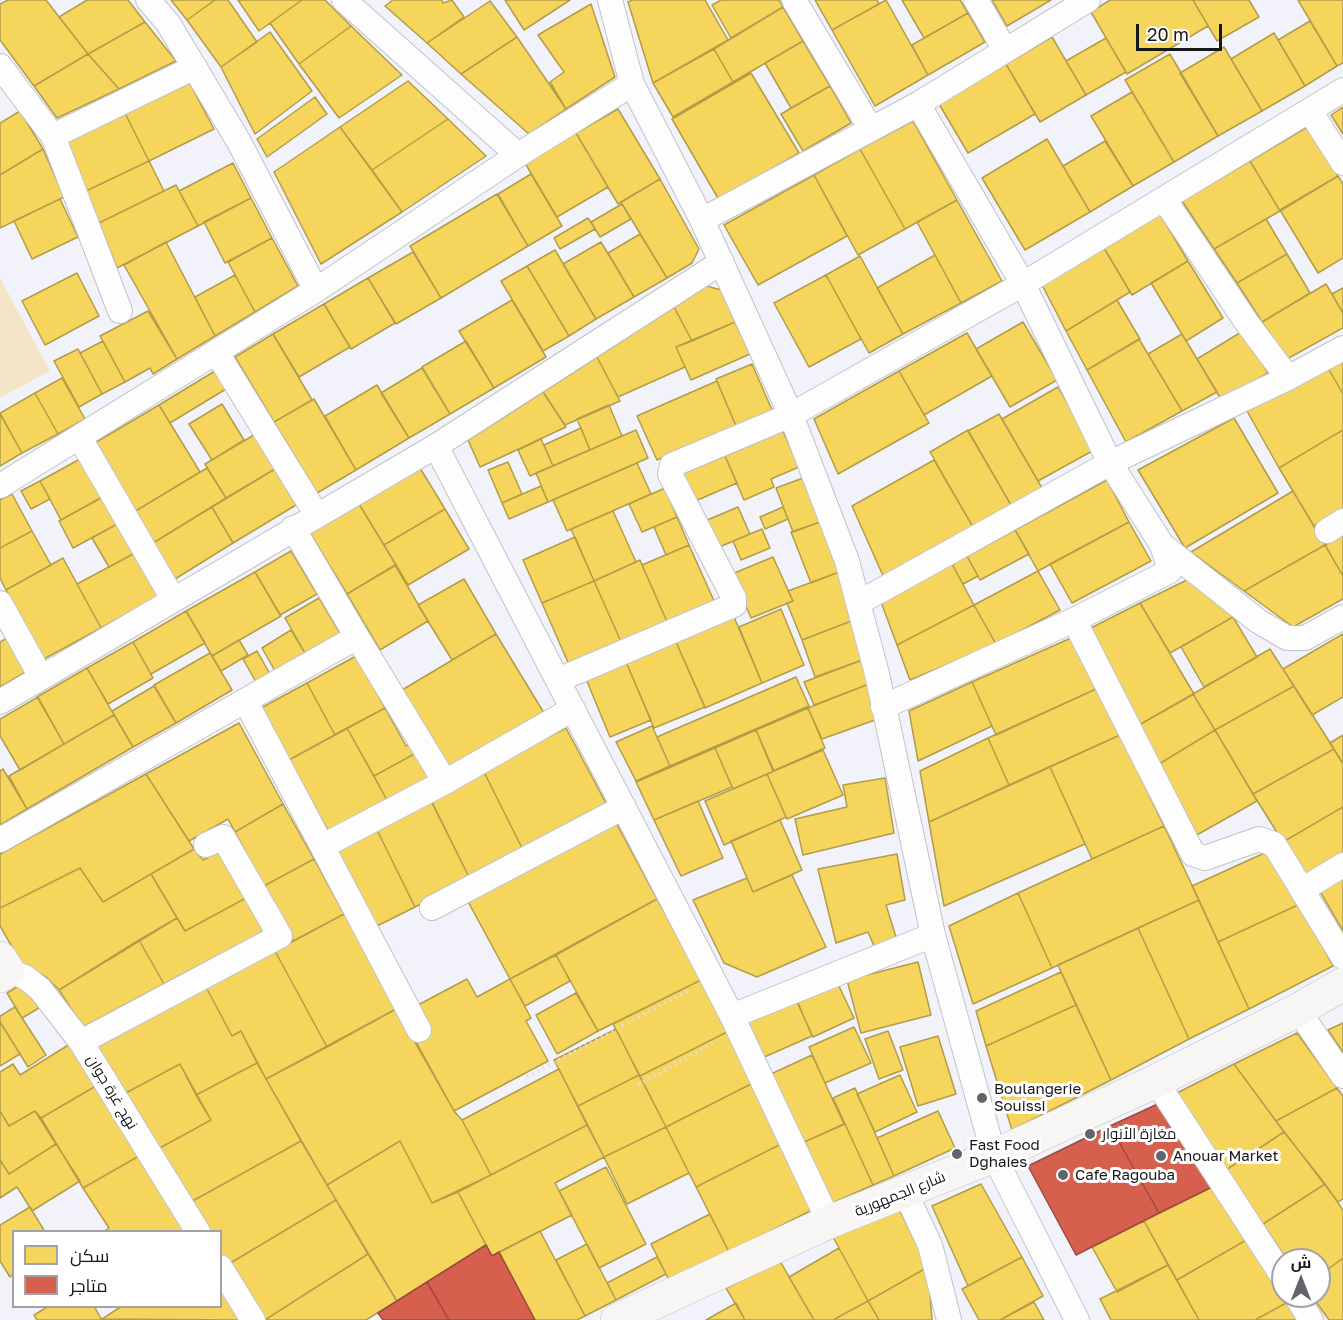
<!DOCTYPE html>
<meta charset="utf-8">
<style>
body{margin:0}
#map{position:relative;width:1343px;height:1320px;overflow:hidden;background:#f2f3fa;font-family:"Golos Text",Cairo,sans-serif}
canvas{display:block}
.legend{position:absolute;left:12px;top:1230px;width:210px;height:78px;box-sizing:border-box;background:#fff;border:2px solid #a2a2a4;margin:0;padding:8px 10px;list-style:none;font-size:18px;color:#16171b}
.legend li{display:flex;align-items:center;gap:12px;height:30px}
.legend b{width:30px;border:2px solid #a2a2a4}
.north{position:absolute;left:1271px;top:1248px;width:60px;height:60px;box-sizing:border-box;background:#fff;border:2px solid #a2a2a4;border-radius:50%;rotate:0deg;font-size:16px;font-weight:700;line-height:24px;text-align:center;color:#16171b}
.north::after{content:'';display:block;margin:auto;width:21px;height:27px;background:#636469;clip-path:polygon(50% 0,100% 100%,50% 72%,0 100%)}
.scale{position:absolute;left:1136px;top:24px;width:86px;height:27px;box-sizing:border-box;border:3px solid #16171b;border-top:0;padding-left:8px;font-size:18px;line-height:21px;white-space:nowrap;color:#16171b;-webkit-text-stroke:4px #fff;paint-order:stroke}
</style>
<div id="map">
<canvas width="1343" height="1320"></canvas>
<ul class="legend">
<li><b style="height:16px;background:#f6d55c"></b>سكن</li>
<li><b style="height:16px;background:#d6604d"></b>متاجر</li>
</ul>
<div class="north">ش</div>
<div class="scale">20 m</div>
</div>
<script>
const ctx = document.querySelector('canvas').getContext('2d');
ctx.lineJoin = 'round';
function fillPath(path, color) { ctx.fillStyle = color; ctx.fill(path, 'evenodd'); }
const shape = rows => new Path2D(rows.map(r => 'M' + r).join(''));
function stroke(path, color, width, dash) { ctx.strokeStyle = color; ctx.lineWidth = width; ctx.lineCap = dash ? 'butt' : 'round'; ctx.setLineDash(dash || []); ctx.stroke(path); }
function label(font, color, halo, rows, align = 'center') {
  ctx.font = font + ' "Golos Text",Cairo,sans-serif'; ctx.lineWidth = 6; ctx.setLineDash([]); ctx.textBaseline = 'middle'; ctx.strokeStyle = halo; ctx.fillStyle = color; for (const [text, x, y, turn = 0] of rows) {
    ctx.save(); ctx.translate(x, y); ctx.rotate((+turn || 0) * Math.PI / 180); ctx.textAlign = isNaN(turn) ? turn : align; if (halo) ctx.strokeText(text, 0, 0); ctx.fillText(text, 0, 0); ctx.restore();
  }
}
fillPath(shape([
 [0,278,50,371,0,398]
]), '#f4e5c8');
const homes = shape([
 [8,0,46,0,88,54,34,86,0,40,0,4,8,0],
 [87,0,128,0,145,22,88,54,59,17,87,0],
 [171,0,215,0,187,20,171,0],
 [215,0,228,0,257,42,221,67,187,20,215,0],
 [238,0,302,0,259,31,238,0],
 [302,0,325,0,351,26,299,64,270,23,302,0],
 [393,0,442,0,443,3,452,0,464,17,427,43,385,6,393,0],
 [505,0,570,0,524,30,505,0],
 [632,0,705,0,728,40,653,83,628,2,632,0],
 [721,0,779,0,783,7,731,38,712,5,721,0],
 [815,0,877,0,879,4,832,30,815,0],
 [886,0,928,75,875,106,832,30,886,0],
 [902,0,960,0,968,13,924,38,902,0],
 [992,0,1051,0,1007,26,992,0],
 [1110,0,1193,0,1208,26,1127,74,1091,12,1110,0],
 [1193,0,1249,0,1259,17,1217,41,1193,0],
 [1298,0,1343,0,1343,63,1337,66,1298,0],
 [490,1,517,37,461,74,427,43,490,1],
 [591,4,615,77,566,109,550,82,564,72,538,35,591,4],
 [783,7,803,41,733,82,714,49,783,7],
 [968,13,985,42,928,75,912,45,968,13],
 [1310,21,1337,66,1305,86,1278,40,1310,21],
 [145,22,176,61,119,89,88,54,145,22],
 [351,26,402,75,339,118,299,64,351,26],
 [270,32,312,91,255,134,221,67,270,32],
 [1274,33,1305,86,1262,111,1231,59,1274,33],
 [517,37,566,109,529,134,461,74,517,37],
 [1052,37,1086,95,1040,122,1006,64,1052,37],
 [1106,38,1126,72,1086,95,1066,61,1106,38],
 [803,41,830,86,791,108,765,63,803,41],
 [1224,47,1262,111,1218,136,1180,73,1224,47],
 [714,49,733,82,673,117,653,83,714,49],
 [88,54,119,89,57,118,34,86,88,54],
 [1170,54,1218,136,1174,162,1125,80,1170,54],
 [1006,64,1035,114,968,153,939,104,1006,64],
 [751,73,799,153,719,200,672,119,751,73],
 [408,81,448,119,372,170,340,127,408,81],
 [189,82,214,129,149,161,125,113,189,82],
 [830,86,851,123,803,151,781,114,830,86],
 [1132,92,1174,162,1133,186,1091,116,1132,92],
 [315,97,327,114,267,157,257,139,315,97],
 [1343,107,1343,134,1331,115,1343,107],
 [618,109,660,179,618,204,576,133,618,109],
 [20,111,43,149,0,175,0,123,20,111],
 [125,113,149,161,86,191,67,142,125,113],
 [448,119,486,156,402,212,372,170,448,119],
 [913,121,957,200,905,229,860,149,913,121],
 [1309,126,1338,176,1280,211,1250,161,1309,126],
 [340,127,402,212,321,264,274,172,340,127],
 [576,133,608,187,557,217,525,163,576,133],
 [1047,139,1090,212,1025,250,982,178,1047,139],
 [1105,141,1133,186,1090,212,1063,166,1105,141],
 [43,149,64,197,0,228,0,175,43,149],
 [860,149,905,229,858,255,814,175,860,149],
 [149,161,164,191,99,223,86,191,149,161],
 [1250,161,1280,211,1214,249,1182,201,1250,161],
 [233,163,251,198,198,226,179,191,233,163],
 [531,174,562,226,528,246,498,194,531,174],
 [814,175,847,236,758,285,724,225,814,175],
 [1338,176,1343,184,1343,258,1318,273,1280,210,1338,176],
 [660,179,699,249,692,263,667,278,621,202,660,179],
 [176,185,198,226,117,268,99,223,176,185],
 [497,194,528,246,441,298,410,246,497,194],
 [251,198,272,238,225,263,204,222,251,198],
 [60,199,78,237,32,259,14,221,60,199],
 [957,200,1002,281,961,303,917,222,957,200],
 [622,204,631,219,600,237,591,222,622,204],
 [1160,214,1188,261,1132,295,1104,248,1160,214],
 [588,218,595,229,560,249,554,238,588,218],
 [1266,219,1287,254,1237,283,1214,249,1266,219],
 [640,234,667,278,634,297,608,253,640,234],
 [272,238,298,286,255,312,228,262,272,238],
 [166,242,215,336,177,359,124,265,166,242],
 [601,242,634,297,596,319,563,264,601,242],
 [1104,248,1130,292,1066,331,1042,285,1104,248],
 [555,250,596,319,569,336,527,266,555,250],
 [413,252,441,298,396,324,368,278,413,252],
 [1287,254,1310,293,1262,322,1237,283,1287,254],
 [935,255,961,303,903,334,877,288,935,255],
 [860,256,903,334,869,353,826,275,860,256],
 [1188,261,1223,318,1186,341,1151,283,1188,261],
 [527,266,569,336,543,351,501,281,527,266],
 [77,273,99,316,45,345,22,301,77,273],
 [235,275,255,312,215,336,195,297,235,275],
 [826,275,861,339,809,367,774,303,826,275],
 [368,278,395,323,351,349,324,304,368,278],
 [1326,284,1343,313,1343,328,1287,359,1262,322,1326,284],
 [707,286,721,290,735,322,692,341,674,307,707,286],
 [1343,288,1343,313,1332,294,1343,288],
 [512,300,546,357,494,388,459,331,512,300],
 [1117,300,1140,339,1087,370,1066,331,1117,300],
 [324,304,350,347,299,377,273,334,324,304],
 [674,307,692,341,676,347,685,367,618,397,597,357,674,307],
 [148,311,177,359,153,374,150,368,125,382,100,336,148,311],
 [735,322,750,354,691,380,676,347,735,322],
 [1023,322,1057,380,1010,407,976,349,1023,322],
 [1243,331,1268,373,1222,401,1197,359,1243,331],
 [967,333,992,376,924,415,899,371,967,333],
 [273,334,312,400,274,422,235,357,273,334],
 [1182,334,1217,392,1182,411,1148,354,1182,334],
 [1139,339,1182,411,1126,442,1087,370,1139,339],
 [103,341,125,382,102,394,80,353,103,341],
 [466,341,494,388,450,414,422,367,466,341],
 [78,349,102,394,79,407,54,361,78,349],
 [597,357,620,401,565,425,543,392,597,357],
 [1343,360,1343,394,1328,368,1343,360],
 [752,364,772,410,736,426,716,379,752,364],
 [422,368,450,414,409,438,381,393,422,368],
 [1328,368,1343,394,1343,430,1279,468,1247,411,1328,368],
 [215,371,226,389,170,423,159,405,215,371],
 [899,371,929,423,838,474,814,419,899,371],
 [62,378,85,419,58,434,35,393,62,378],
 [717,381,736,426,657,460,637,416,717,381],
 [377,385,409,438,356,470,325,416,377,385],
 [1058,387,1094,450,1038,481,1002,419,1058,387],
 [543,392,566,427,480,467,468,440,543,392],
 [35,393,58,434,22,453,0,413,35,393],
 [314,399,356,470,317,493,274,422,314,399],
 [222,404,244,440,212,460,189,424,222,404],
 [159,405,200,472,134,512,93,444,159,405],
 [609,405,622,436,590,450,577,419,609,405],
 [0,414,22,453,0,466,0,414],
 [999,414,1042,488,1011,505,968,431,999,414],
 [1234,418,1278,493,1185,548,1138,470,1234,418],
 [581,428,590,450,553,466,544,445,581,428],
 [636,430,648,458,548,502,536,473,636,430],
 [968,430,1011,505,973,527,930,452,968,430],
 [1343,430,1343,509,1314,526,1279,468,1343,430],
 [783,431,799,467,771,479,774,487,744,500,725,456,783,431],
 [254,435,275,469,226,498,205,464,254,435],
 [541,439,553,466,530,476,518,450,541,439],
 [725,456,737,483,693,502,681,474,725,456],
 [80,459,101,498,61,520,40,481,80,459],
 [934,460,973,527,884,578,852,506,934,460],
 [508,462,522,494,502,503,488,470,508,462],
 [637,463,651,494,567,531,553,500,637,463],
 [207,468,226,498,153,543,134,512,207,468],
 [420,468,445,509,384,545,359,504,420,468],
 [275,469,296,505,233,543,212,507,275,469],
 [803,478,820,522,793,532,776,488,803,478],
 [1107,480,1129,522,1038,571,1015,530,1107,480],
 [40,481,50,499,31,509,21,491,40,481],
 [541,486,548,502,509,519,502,503,541,486],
 [665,488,677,517,642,532,629,504,665,488],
 [1293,491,1325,545,1244,591,1191,552,1293,491],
 [12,494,32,531,0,548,0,500,12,494],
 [104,496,119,523,73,548,59,521,104,496],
 [359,504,396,565,347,594,310,533,359,504],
 [212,507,233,543,175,579,153,543,212,507],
 [738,507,750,534,717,548,705,521,738,507],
 [783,507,788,519,765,529,760,517,783,507],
 [445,509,469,549,408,585,384,545,445,509],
 [613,511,636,562,594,581,571,529,613,511],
 [677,517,689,545,666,555,654,527,677,517],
 [820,522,839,572,811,583,791,532,820,522],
 [1129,522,1151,561,1072,603,1050,564,1129,522],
 [119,523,135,553,109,567,92,538,119,523],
 [762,529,770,548,741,560,733,541,762,529],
 [1015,530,1029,554,980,580,967,556,1015,530],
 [32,531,51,565,6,590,0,578,0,548,32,531],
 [1343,535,1343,576,1325,545,1343,535],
 [575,537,594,581,542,603,523,560,575,537],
 [689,545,715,603,668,624,642,565,689,545],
 [1325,545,1343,576,1343,599,1293,627,1244,591,1325,545],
 [291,551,317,594,280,615,255,572,291,551],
 [135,553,159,596,101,628,77,584,135,553],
 [967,556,978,576,963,584,952,564,967,556],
 [773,557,793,601,751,618,732,574,773,557],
 [63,558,101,628,44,659,6,590,63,558],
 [640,560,668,624,622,644,594,581,640,560],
 [952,564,974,605,897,645,881,602,952,564],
 [395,565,428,621,380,650,347,594,395,565],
 [1038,571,1060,610,996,644,974,605,1038,571],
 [255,572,281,616,212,656,186,611,255,572],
 [839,572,854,620,802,640,787,603,793,601,788,591,839,572],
 [1191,578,1233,617,1170,653,1140,603,1191,578],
 [464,579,496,634,452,660,418,605,464,579],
 [594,581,622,644,570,667,542,603,594,581],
 [319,598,340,633,305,653,285,618,319,598],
 [1140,603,1194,694,1139,725,1091,628,1140,603],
 [974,605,996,644,910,680,897,645,974,605],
 [781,609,804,665,762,683,739,627,781,609],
 [186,611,205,643,151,674,133,642,186,611],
 [734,617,762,683,705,708,676,642,734,617],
 [1233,617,1257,657,1204,687,1181,647,1233,617],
 [854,620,865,659,815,677,802,640,854,620],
 [291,630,305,653,275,671,262,648,291,630],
 [496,634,544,713,450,770,402,690,496,634],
 [1343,634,1343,697,1312,715,1283,669,1343,634],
 [9,637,29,670,0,687,0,642,9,637],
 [1071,638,1096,689,996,735,972,682,1071,638],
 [239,640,248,655,221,671,212,656,239,640],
 [133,642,153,678,108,704,87,668,133,642],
 [676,642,705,707,654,728,626,662,676,642],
 [1270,649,1294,686,1215,730,1193,694,1270,649],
 [257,651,270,674,256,682,243,659,257,651],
 [210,653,232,690,176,723,154,685,210,653],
 [356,656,385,708,335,735,307,683,356,656],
 [865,659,869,684,814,705,804,682,865,659],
 [626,662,651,720,610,737,586,679,626,662],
 [87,668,114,715,64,744,37,697,87,668],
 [796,677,809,706,670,766,657,737,796,677],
 [972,682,992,726,918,761,909,711,972,682],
 [307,683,335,735,289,760,261,708,307,683],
 [869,684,875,720,822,739,808,708,869,684],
 [154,686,176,723,133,747,112,711,154,686],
 [1294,686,1334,749,1253,794,1215,730,1294,686],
 [1096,689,1120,735,1009,785,988,738,1096,689],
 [1193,694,1215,730,1159,764,1139,725,1193,694],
 [38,697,64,744,20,770,0,736,0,719,38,697],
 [385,708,406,746,413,742,418,752,374,776,347,728,385,708],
 [808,708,825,748,773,771,756,730,808,708],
 [114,715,133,747,27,809,9,776,114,715],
 [239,723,283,804,235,832,228,819,189,841,146,774,239,723],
 [652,726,670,766,636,781,616,742,652,726],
 [347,728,388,802,330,834,289,760,347,728],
 [566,728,609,809,524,852,483,770,566,728],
 [756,730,774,771,733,789,715,748,756,730],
 [1215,730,1257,801,1195,836,1159,764,1215,730],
 [1120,735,1164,826,1092,859,1050,767,1120,735],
 [1343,735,1343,764,1330,743,1343,735],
 [988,738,1009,785,929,822,920,771,988,738],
 [715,748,732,787,654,820,636,782,715,748],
 [1334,749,1343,764,1343,807,1283,842,1253,794,1334,749],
 [823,750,843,795,787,819,767,774,823,750],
 [418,752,433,777,388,802,374,776,418,752],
 [1050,767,1085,844,944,906,929,822,1050,767],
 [3,769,27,809,0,825,0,771,3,769],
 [483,770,524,852,470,879,429,797,483,770],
 [146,774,194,849,103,902,80,868,0,908,0,854,146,774],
 [767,774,786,817,724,845,705,801,767,774],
 [885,778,894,833,803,855,795,819,847,807,843,785,885,778],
 [698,801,723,858,681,876,654,820,698,801],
 [432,802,470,879,415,907,377,830,432,802],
 [283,804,314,859,264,886,235,832,283,804],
 [1343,807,1343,853,1305,875,1283,842,1343,807],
 [614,819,657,899,510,979,465,896,614,819],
 [780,820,802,870,753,892,731,841,780,820],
 [1164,826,1199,900,1052,968,1018,893,1164,826],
 [377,830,415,907,375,927,336,850,377,830],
 [194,849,203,860,220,851,246,898,185,931,151,874,194,849],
 [1271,850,1300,904,1218,942,1192,886,1271,850],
 [897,854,905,900,886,905,896,937,874,946,868,932,836,943,818,869,897,854],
 [314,859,344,914,293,941,264,886,314,859],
 [80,868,103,902,151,874,177,918,59,990,46,977,22,964,0,926,0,908,80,868],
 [1343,873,1343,931,1318,888,1343,873],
 [792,875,826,947,757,977,724,963,693,900,747,878,753,892,792,875],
 [1018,893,1052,968,973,1004,949,926,1018,893],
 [246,898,265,931,164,984,139,940,177,918,185,931,246,898],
 [657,899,701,980,598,1031,556,955,657,899],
 [1199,900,1249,1009,1189,1039,1138,928,1199,900],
 [1300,904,1333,966,1249,1009,1218,942,1300,904],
 [344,914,396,1009,327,1047,275,951,344,914],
 [1138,928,1189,1039,1111,1080,1058,965,1138,928],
 [139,940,164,984,83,1027,59,990,139,940],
 [275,951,327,1047,266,1079,241,1031,232,1036,206,987,275,951],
 [556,955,570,981,525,1006,510,979,556,955],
 [918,962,931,1015,861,1033,847,980,918,962],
 [1061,972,1076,1005,986,1046,976,1011,1061,972],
 [467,979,477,997,510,979,531,1018,526,1021,548,1061,454,1111,415,1040,416,1006,467,979],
 [701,980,727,1032,640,1076,613,1024,701,980],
 [22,984,39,1008,22,1018,7,993,22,984],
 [838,984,854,1018,813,1037,797,1002,838,984],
 [206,987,232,1036,241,1031,257,1063,196,1095,180,1064,122,1095,94,1049,206,987],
 [576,993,598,1031,557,1054,536,1015,576,993],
 [796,998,812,1036,762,1058,745,1021,796,998],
 [1076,1005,1111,1080,1012,1130,986,1046,1076,1005],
 [15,1007,46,1055,28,1067,0,1022,0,1016,15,1007],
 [396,1009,454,1111,462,1120,491,1175,432,1203,400,1141,327,1185,266,1079,396,1009],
 [0,1022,20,1054,0,1066,0,1022],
 [1343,1023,1343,1052,1328,1030,1343,1023],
 [854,1027,871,1063,825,1083,809,1047,854,1027],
 [616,1029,639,1075,578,1106,554,1060,616,1029],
 [888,1031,903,1070,879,1079,865,1039,888,1031],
 [727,1032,753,1083,666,1127,640,1076,727,1032],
 [1297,1033,1337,1088,1276,1121,1234,1064,1297,1033],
 [938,1036,956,1094,918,1106,900,1047,938,1036],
 [70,1044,96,1086,41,1118,35,1111,9,1126,0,1111,0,1072,13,1064,20,1075,70,1044],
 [812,1055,844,1124,802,1143,771,1074,812,1055],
 [257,1063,301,1141,189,1203,156,1150,211,1120,196,1095,257,1063],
 [180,1064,211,1120,156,1150,122,1095,180,1064],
 [1234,1064,1284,1132,1226,1170,1177,1093,1234,1064],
 [559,1069,587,1125,491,1175,462,1120,559,1069],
 [639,1075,666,1127,604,1157,578,1106,639,1075],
 [900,1075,917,1112,875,1132,857,1094,900,1075],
 [753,1083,783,1143,696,1187,666,1127,753,1083],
 [96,1086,139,1156,83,1188,41,1118,96,1086],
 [855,1088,894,1176,873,1185,833,1098,855,1088],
 [1337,1088,1343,1096,1343,1199,1338,1202,1276,1121,1337,1088],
 [0,1111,9,1126,35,1111,56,1144,9,1174,0,1160,0,1111],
 [938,1111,955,1148,894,1176,877,1138,938,1111],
 [845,1124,873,1185,830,1204,802,1143,845,1124],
 [587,1125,604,1157,555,1183,572,1215,492,1256,458,1192,587,1125],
 [666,1127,689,1173,627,1204,604,1157,666,1127],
 [1284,1132,1325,1184,1263,1224,1226,1170,1284,1132],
 [301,1141,336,1200,227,1265,220,1255,220,1232,206,1232,189,1203,301,1141],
 [400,1141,432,1203,458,1192,486,1245,397,1301,327,1185,400,1141],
 [783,1143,816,1208,729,1252,696,1187,783,1143],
 [56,1144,80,1181,32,1211,17,1187,0,1198,0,1160,9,1174,56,1144],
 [139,1156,186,1232,103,1232,109,1228,83,1188,139,1156],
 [606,1167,646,1244,599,1268,559,1191,606,1167],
 [981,1184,1022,1257,968,1286,932,1206,981,1184],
 [1325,1184,1343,1210,1343,1258,1319,1276,1319,1260,1287,1260,1263,1224,1325,1184],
 [1214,1186,1248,1239,1177,1280,1144,1221,1214,1186],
 [336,1200,368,1254,265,1320,261,1320,227,1265,336,1200],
 [30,1207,45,1232,14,1232,14,1274,10,1277,0,1261,0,1225,30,1207],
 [899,1209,928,1267,868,1301,833,1237,899,1209],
 [710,1214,729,1252,670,1282,651,1244,710,1214],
 [1144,1221,1168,1265,1117,1292,1092,1247,1144,1221],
 [540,1231,585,1316,577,1320,535,1320,499,1252,540,1231],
 [1248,1239,1288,1302,1255,1320,1199,1320,1177,1280,1248,1239],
 [587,1244,616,1300,585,1316,556,1260,587,1244],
 [839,1248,868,1301,833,1320,814,1320,789,1277,839,1248],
 [368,1254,397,1301,366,1320,265,1320,368,1254],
 [657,1257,666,1274,616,1300,607,1283,657,1257],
 [1022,1257,1043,1296,1000,1320,979,1320,962,1289,1022,1257],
 [1343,1258,1343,1320,1329,1320,1312,1296,1319,1296,1319,1276,1343,1258],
 [780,1261,814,1320,745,1320,726,1288,780,1261],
 [1168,1265,1199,1320,1111,1320,1100,1299,1168,1265],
 [928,1267,932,1320,879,1320,868,1301,928,1267],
 [220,1288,240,1320,102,1319,122,1306,220,1306,220,1288],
 [868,1301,879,1320,833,1320,868,1301],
 [1034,1302,1044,1320,1000,1320,1034,1302],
 [1288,1302,1299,1320,1255,1320,1288,1302],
 [736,1303,745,1320,706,1320,736,1303],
 [49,1306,94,1306,102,1320,37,1320,34,1315,49,1306]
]);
fillPath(homes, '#f6d55c');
stroke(homes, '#b39c48', 1.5);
const shops = shape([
 [1162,1102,1214,1186,1159,1213,1110,1126,1162,1102],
 [1110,1126,1159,1213,1076,1255,1028,1166,1110,1126],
 [486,1245,492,1256,499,1252,535,1320,449,1320,427,1282,486,1245],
 [427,1282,449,1320,383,1320,378,1313,427,1282]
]);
fillPath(shops, '#d6604d');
stroke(shops, '#9c4a3e', 1.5);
const street = shape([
 [148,0,168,23,239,142,316,290],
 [344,0,518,155],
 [610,0,632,84,702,220,791,415,847,561,877,674,933,935,994,1156,1077,1320],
 [794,0,871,129],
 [976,0,1005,50],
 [0,66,53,136,195,67],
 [1310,111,1343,163],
 [53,136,120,311],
 [1164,199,1247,323,1288,378],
 [702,220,918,104,1088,0],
 [217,353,316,514],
 [80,438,173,599],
 [436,446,732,1016,829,1222],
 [0,486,316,290,518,155,632,84],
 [1327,531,1343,521],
 [1162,545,1258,621,1287,638,1305,638,1343,617],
 [0,603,41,677],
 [858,603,1110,463,1288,378,1343,348],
 [1074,620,1193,854,1205,858,1259,839,1274,844,1343,957],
 [357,637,445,782],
 [558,680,734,605,734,598,670,474,672,465,791,415,1023,284,918,104],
 [0,702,436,446,722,262],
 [246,702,419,1030],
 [883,707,1074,620,1170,571,1162,545,1110,463,1023,284,1343,90],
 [0,840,357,637,293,528],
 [323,846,445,782,573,709],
 [1302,890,1343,865],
 [432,908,624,807],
 [8,971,25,977,40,989,81,1042,198,1232],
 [1298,1010,1343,1076],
 [732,1016,933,935],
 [81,1042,280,936,223,837,206,845],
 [1156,1081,1283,1277],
 [905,1192,930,1245,949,1320],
 [220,1267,253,1320],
 [1296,1296,1311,1320]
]);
const secondary = shape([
 [0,958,8,971,0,976],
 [617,1320,829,1222,994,1156,1156,1081,1298,1010,1343,984]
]);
stroke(street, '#c2c3c8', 26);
stroke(secondary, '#c2c3c8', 34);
stroke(shape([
 [527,1077,691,989],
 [638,1085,717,1041]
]), '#dfdfe1', 4, [1.5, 4.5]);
stroke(street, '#fdfdfe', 24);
stroke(secondary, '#f7f6f5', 33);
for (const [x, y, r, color] of [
 [982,1098,6,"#636469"],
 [1090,1134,6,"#636469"],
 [957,1154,6,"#636469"],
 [1161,1156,6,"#636469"],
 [1063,1175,6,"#636469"]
]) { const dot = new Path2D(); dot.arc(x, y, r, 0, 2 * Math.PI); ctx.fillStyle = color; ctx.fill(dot); stroke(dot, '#fff', 2); }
label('15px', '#16171b', '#fff', [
 ["Boulangerie",994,1089],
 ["Souissi",994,1106],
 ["مغازة الأنوار",1102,1134],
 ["Fast Food",969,1145],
 ["Dghaies",969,1162],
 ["Anouar Market",1173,1156],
 ["Cafe Ragouba",1075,1175]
], 'left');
label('15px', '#16171b', '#fff', [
 ["نهج غرة جوان",112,1092,59],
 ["شارع الجمهورية",900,1194,-22]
]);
</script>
